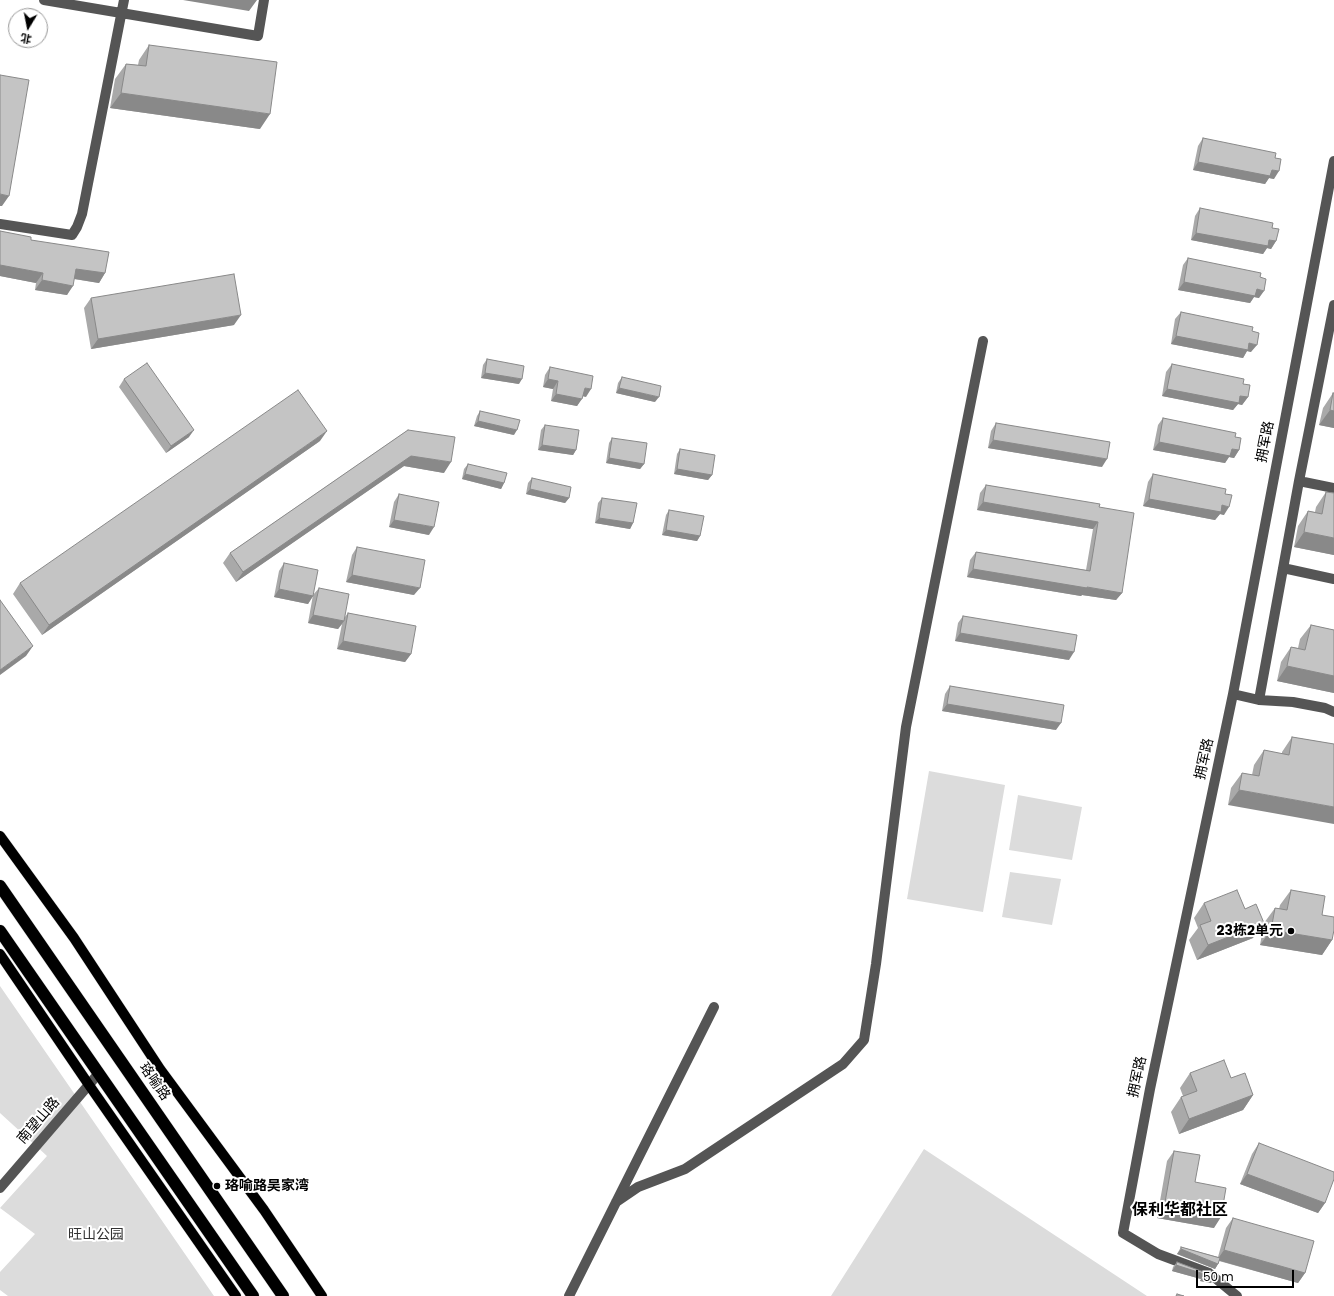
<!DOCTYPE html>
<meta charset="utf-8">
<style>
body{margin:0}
#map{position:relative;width:1334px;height:1296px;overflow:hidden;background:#fff;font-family:Poppins,"Noto Sans SC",sans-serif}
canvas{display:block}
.north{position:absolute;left:8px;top:8px;width:40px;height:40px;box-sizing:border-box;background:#fff;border:1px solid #999;border-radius:50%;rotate:190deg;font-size:11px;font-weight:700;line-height:16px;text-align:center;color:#000}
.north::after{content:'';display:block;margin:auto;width:14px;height:18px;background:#000;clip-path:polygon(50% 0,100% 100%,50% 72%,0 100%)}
.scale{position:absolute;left:1196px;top:1270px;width:98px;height:18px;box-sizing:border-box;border:2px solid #000;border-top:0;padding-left:5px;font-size:12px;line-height:14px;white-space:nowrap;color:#000;-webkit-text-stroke:3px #fff;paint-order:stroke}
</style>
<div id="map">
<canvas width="1334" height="1296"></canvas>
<div class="north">北</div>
<div class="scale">50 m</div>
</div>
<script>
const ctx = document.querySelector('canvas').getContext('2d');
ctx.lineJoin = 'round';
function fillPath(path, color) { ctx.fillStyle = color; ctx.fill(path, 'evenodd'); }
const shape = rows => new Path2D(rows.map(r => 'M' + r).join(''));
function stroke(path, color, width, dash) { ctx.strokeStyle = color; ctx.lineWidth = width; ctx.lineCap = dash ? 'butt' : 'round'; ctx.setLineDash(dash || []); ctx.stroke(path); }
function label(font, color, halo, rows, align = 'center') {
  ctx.font = font + ' Poppins,"Noto Sans SC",sans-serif'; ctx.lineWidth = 4; ctx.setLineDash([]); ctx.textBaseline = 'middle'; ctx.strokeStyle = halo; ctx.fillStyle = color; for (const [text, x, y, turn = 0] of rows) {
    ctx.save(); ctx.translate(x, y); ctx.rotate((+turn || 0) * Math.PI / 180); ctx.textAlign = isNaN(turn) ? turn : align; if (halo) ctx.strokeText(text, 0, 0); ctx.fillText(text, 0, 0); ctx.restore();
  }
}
fillPath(shape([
 [929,771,1005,785,983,912,907,899],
 [1018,795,1082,807,1072,860,1009,850],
 [1010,872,1061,879,1052,925,1002,917],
 [0,986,214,1296,8,1296,0,1290,0,1272,35,1234,0,1208,47,1156,0,1113],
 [924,1149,1147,1296,831,1296]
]), '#dcdcdc');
const major = shape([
 [0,836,74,938,160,1069,264,1210,322,1296],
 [0,954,89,1085,236,1296]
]);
const highway = shape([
 [0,886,283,1296],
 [0,931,253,1296]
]);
stroke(major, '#dbdbdb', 11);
stroke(highway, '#dbdbdb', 13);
stroke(shape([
 [44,0,258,36,264,0],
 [0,224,72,235,77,227,82,214,124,0],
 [1299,481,1334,488],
 [1283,568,1334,579],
 [1233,694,1259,700,1293,702,1325,708,1334,712],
 [1259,700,1299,481,1334,305],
 [0,1188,99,1073],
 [616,1202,638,1187,685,1169,843,1064,864,1040,876,964,906,727,983,341],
 [569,1296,714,1007],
 [1237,1296,1209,1273,1158,1254,1123,1233,1150,1089,1233,694,1334,161]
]), '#555', 10);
stroke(major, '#000', 10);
stroke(highway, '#000', 12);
fillPath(shape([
 [149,45,260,129,110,108,115,79,126,64,138,65,139,60],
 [1203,138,1275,158,1274,179,1269,178,1265,184,1193,170,1198,146],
 [1200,208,1272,228,1276,241,1271,249,1267,248,1263,254,1191,240,1195,216],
 [0,231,31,240,105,273,99,283,74,279,67,295,35,290,36,283,0,276],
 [1188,258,1260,277,1259,298,1254,297,1250,303,1178,290,1183,265],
 [91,298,234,325,91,349,84,308],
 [1181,312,1252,331,1251,352,1247,351,1243,358,1171,344,1175,319],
 [487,359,519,384,481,378,483,365],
 [1172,364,1243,384,1248,397,1242,405,1238,404,1233,410,1162,396,1166,372],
 [550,367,586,397,583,396,577,406,551,401,553,389,543,387,545,375],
 [622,377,655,402,616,393,618,383],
 [124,379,189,437,166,453,119,387],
 [1333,393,1334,393,1334,428,1319,425,1323,408],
 [480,411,514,435,474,426,477,416],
 [1163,418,1235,437,1239,450,1234,458,1229,457,1225,463,1153,450,1158,425],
 [996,423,1102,467,988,448,991,431],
 [545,425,576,450,573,455,538,450,541,430],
 [408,430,444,473,404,466,236,582,223,563,230,553],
 [612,438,644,464,640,469,606,463,609,443],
 [320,441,42,635,13,594,20,583],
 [680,449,712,475,708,480,674,474,677,454],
 [468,464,504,483,501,489,462,479,464,469],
 [1153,474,1225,494,1224,515,1220,514,1215,520,1143,506,1148,482],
 [532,478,569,498,565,503,526,494,528,483],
 [986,485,1099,507,1122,593,1116,600,1082,595,1081,596,967,577,970,560,976,552,1086,570,1093,529,977,510,980,493],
 [1326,492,1334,555,1294,547,1298,526,1308,511,1315,512,1316,507],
 [399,494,429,535,389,527,394,502],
 [602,498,633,523,630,529,595,523,598,503],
 [669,510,700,536,697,541,662,535,666,515],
 [357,547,414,595,346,582,352,555],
 [284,563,313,596,308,604,274,597,279,571],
 [319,588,344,618,348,613,411,654,405,662,337,649,342,624,338,629,308,623,313,595],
 [963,616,1069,660,955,641,958,623],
 [1311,625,1334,630,1334,693,1277,681,1281,662,1291,647,1298,648,1300,639],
 [950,686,1056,730,942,711,945,694],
 [1292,737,1334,744,1228,805,1231,788,1242,773,1252,775,1254,765,1264,750,1282,754,1282,752],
 [1291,890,1322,915,1332,940,1322,955,1260,945,1264,923,1275,908,1279,909,1280,905],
 [1204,903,1253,938,1197,960,1189,940,1198,928,1194,918],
 [1190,1073,1231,1078,1253,1095,1243,1110,1179,1134,1171,1112,1181,1097,1183,1096,1180,1088],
 [1259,1143,1325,1203,1318,1213,1240,1184,1252,1154],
 [1174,1151,1195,1182,1214,1228,1157,1218,1167,1161],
 [1233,1218,1305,1273,1298,1283,1219,1261,1218,1264,1215,1269,1177,1254,1181,1247,1218,1257,1226,1228],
 [1177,1262,1214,1278,1211,1283,1200,1281,1201,1279,1172,1271,1173,1267]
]), '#a9a9a9');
fillPath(shape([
 [183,0,257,0,249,11],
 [121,93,270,114,260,129,110,108],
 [1198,162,1272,170,1279,171,1274,179,1269,178,1265,184,1193,170],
 [0,194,9,196,2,206,0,206],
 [1196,233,1269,240,1276,241,1271,249,1267,248,1263,254,1191,240],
 [0,265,43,273,36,283,0,276],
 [76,269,105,273,99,283,69,278],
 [42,280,73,286,67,295,35,290],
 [1184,282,1257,289,1264,291,1259,298,1254,297,1250,303,1178,290],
 [241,315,234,325,91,349,98,339],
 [1176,336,1249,343,1257,345,1251,352,1247,351,1243,358,1171,344],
 [485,373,522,379,519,384,481,378],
 [548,379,558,381,553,389,543,387],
 [585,388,591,389,586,397,579,395],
 [619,388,659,397,655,402,616,393],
 [1167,389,1240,396,1248,397,1242,405,1238,404,1233,410,1162,396],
 [556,394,582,399,577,406,551,401],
 [1330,410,1334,411,1334,428,1319,425],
 [478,421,517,430,514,435,474,426],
 [194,430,189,437,166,453,171,446],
 [327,431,320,441,42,635,49,625],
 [993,440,1107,459,1102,467,988,448],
 [1159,442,1232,449,1239,450,1234,458,1229,457,1225,463,1153,450],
 [542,445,576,450,573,455,538,450],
 [411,456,451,462,444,473,404,466,236,582,243,572],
 [609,458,644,464,640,469,606,463],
 [677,469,712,475,708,480,674,474],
 [465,474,504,483,501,489,462,479],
 [530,489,569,498,565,503,526,494],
 [1149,499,1222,505,1229,507,1224,515,1220,514,1215,520,1143,506],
 [983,502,1098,522,1093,529,977,510],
 [599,518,633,523,630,529,595,523],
 [394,520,434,527,429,535,389,527],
 [666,530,700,536,697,541,662,535],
 [1304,532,1334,538,1334,555,1294,547],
 [973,569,1122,593,1116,600,1082,595,1081,596,967,577],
 [352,575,420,588,414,595,346,582],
 [279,589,313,596,308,604,274,597],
 [313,615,344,621,338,629,308,623],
 [960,633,1074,652,1069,660,955,641],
 [343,641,411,654,405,662,337,649],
 [33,646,26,656,0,675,0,670],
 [1287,666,1334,676,1334,693,1277,681],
 [947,704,1061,723,1056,730,942,711],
 [1239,790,1334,807,1334,824,1228,805],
 [1264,923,1253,938,1197,960,1208,945],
 [1271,930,1332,940,1322,955,1260,945],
 [1253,1095,1243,1110,1179,1134,1189,1119],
 [1247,1174,1325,1203,1318,1213,1240,1184],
 [1164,1208,1221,1217,1214,1228,1157,1218],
 [1181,1249,1218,1264,1215,1269,1177,1254],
 [1224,1250,1305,1273,1298,1283,1217,1260],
 [1176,1265,1204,1274,1201,1279,1172,1271],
 [1204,1275,1214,1278,1211,1283,1200,1281]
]), '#898989');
const building = shape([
 [149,45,277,62,270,114,121,93,126,64,146,66,149,45],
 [0,75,29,80,9,196,0,194,0,75],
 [1203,138,1276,153,1275,158,1281,159,1279,171,1272,170,1270,176,1198,162,1203,138],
 [1200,208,1273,223,1272,228,1279,229,1276,241,1269,240,1268,246,1196,233,1200,208],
 [0,231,31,237,31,240,109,252,105,273,76,269,73,286,42,280,43,273,0,265,0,231],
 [1188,258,1261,273,1260,277,1266,279,1264,291,1257,289,1255,296,1184,282,1188,258],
 [234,274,241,315,98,339,91,298,234,274],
 [1181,312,1253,327,1252,331,1259,333,1257,345,1249,343,1248,350,1176,336,1181,312],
 [487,359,524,366,522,379,485,373,487,359],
 [147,363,194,430,171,446,124,379,147,363],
 [1172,364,1244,379,1243,384,1250,385,1248,397,1240,396,1239,403,1167,389,1172,364],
 [550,367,593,376,591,389,585,388,582,399,556,394,558,381,548,379,550,367],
 [622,377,661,386,659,397,619,388,622,377],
 [298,390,327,431,49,625,20,583,298,390],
 [1333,393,1334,393,1334,411,1330,410,1333,393],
 [480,411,520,420,517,430,478,421,480,411],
 [1163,418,1236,433,1235,437,1241,438,1239,450,1232,449,1230,456,1159,442,1163,418],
 [996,423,1110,442,1107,459,993,440,996,423],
 [545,425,579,430,576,450,542,445,545,425],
 [408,430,455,437,451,462,411,456,243,572,230,553,408,430],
 [612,438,647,443,644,464,609,458,612,438],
 [680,449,715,455,712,475,677,469,680,449],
 [468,464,507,473,504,483,465,474,468,464],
 [1153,474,1226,489,1225,494,1232,495,1229,507,1222,505,1221,512,1149,499,1153,474],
 [532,478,571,487,569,498,530,489,532,478],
 [986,485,1100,504,1099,507,1134,513,1122,593,1087,587,1087,588,973,569,976,552,1090,571,1098,522,983,502,986,485],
 [1326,492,1334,493,1334,538,1304,532,1308,511,1322,514,1326,492],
 [399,494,439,502,434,527,394,520,399,494],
 [602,498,637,503,633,523,599,518,602,498],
 [669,510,704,516,700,536,666,530,669,510],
 [357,547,425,560,420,588,352,575,357,547],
 [284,563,318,570,313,596,279,589,284,563],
 [319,588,349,594,344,621,313,615,319,588],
 [0,600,33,646,0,670,0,600],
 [348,613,416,626,411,654,343,641,348,613],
 [963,616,1077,635,1074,652,960,633,963,616],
 [1311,625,1334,630,1334,676,1287,666,1291,647,1305,650,1311,625],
 [950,686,1064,705,1061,723,947,704,950,686],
 [1292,737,1334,744,1334,807,1239,790,1242,773,1259,776,1264,750,1289,755,1292,737],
 [1237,890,1245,909,1256,904,1264,923,1208,945,1200,925,1211,921,1204,903,1237,890],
 [1291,890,1325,896,1322,915,1334,917,1334,930,1332,940,1271,930,1275,908,1287,910,1291,890],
 [1224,1060,1231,1078,1245,1073,1253,1095,1189,1119,1181,1097,1197,1091,1190,1073,1224,1060],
 [1259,1143,1334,1172,1334,1179,1325,1203,1247,1174,1259,1143],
 [1174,1151,1200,1155,1195,1182,1226,1188,1221,1217,1164,1208,1174,1151],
 [1233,1218,1314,1241,1305,1273,1224,1250,1233,1218],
 [1181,1247,1220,1258,1218,1264,1181,1249,1181,1247],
 [1177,1262,1209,1274,1214,1278,1204,1275,1204,1274,1176,1265,1177,1262],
 [1177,1294,1184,1296,1176,1296,1177,1294]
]);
fillPath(building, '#c4c4c4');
stroke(building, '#898989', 1);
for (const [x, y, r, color] of [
 [1291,931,4,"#000"],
 [217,1186,4,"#000"]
]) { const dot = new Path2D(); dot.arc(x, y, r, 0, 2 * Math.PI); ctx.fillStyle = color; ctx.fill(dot); stroke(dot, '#fff', 1.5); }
label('14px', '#000', '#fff', [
 ["拥军路",1266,442,-79],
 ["拥军路",1205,759,-78],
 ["拥军路",1138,1077,-78],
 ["珞喻路",154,1082,55],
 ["南望山路",39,1121,-49]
]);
label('bold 14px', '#000', '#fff', [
 ["23栋2单元",1283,931],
 ["珞喻路吴家湾",225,1186,"left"]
], 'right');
label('14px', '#333', '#fff', [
 ["旺山公园",96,1235]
]);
label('bold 16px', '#000', '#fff', [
 ["保利华都社区",1180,1211]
]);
</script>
